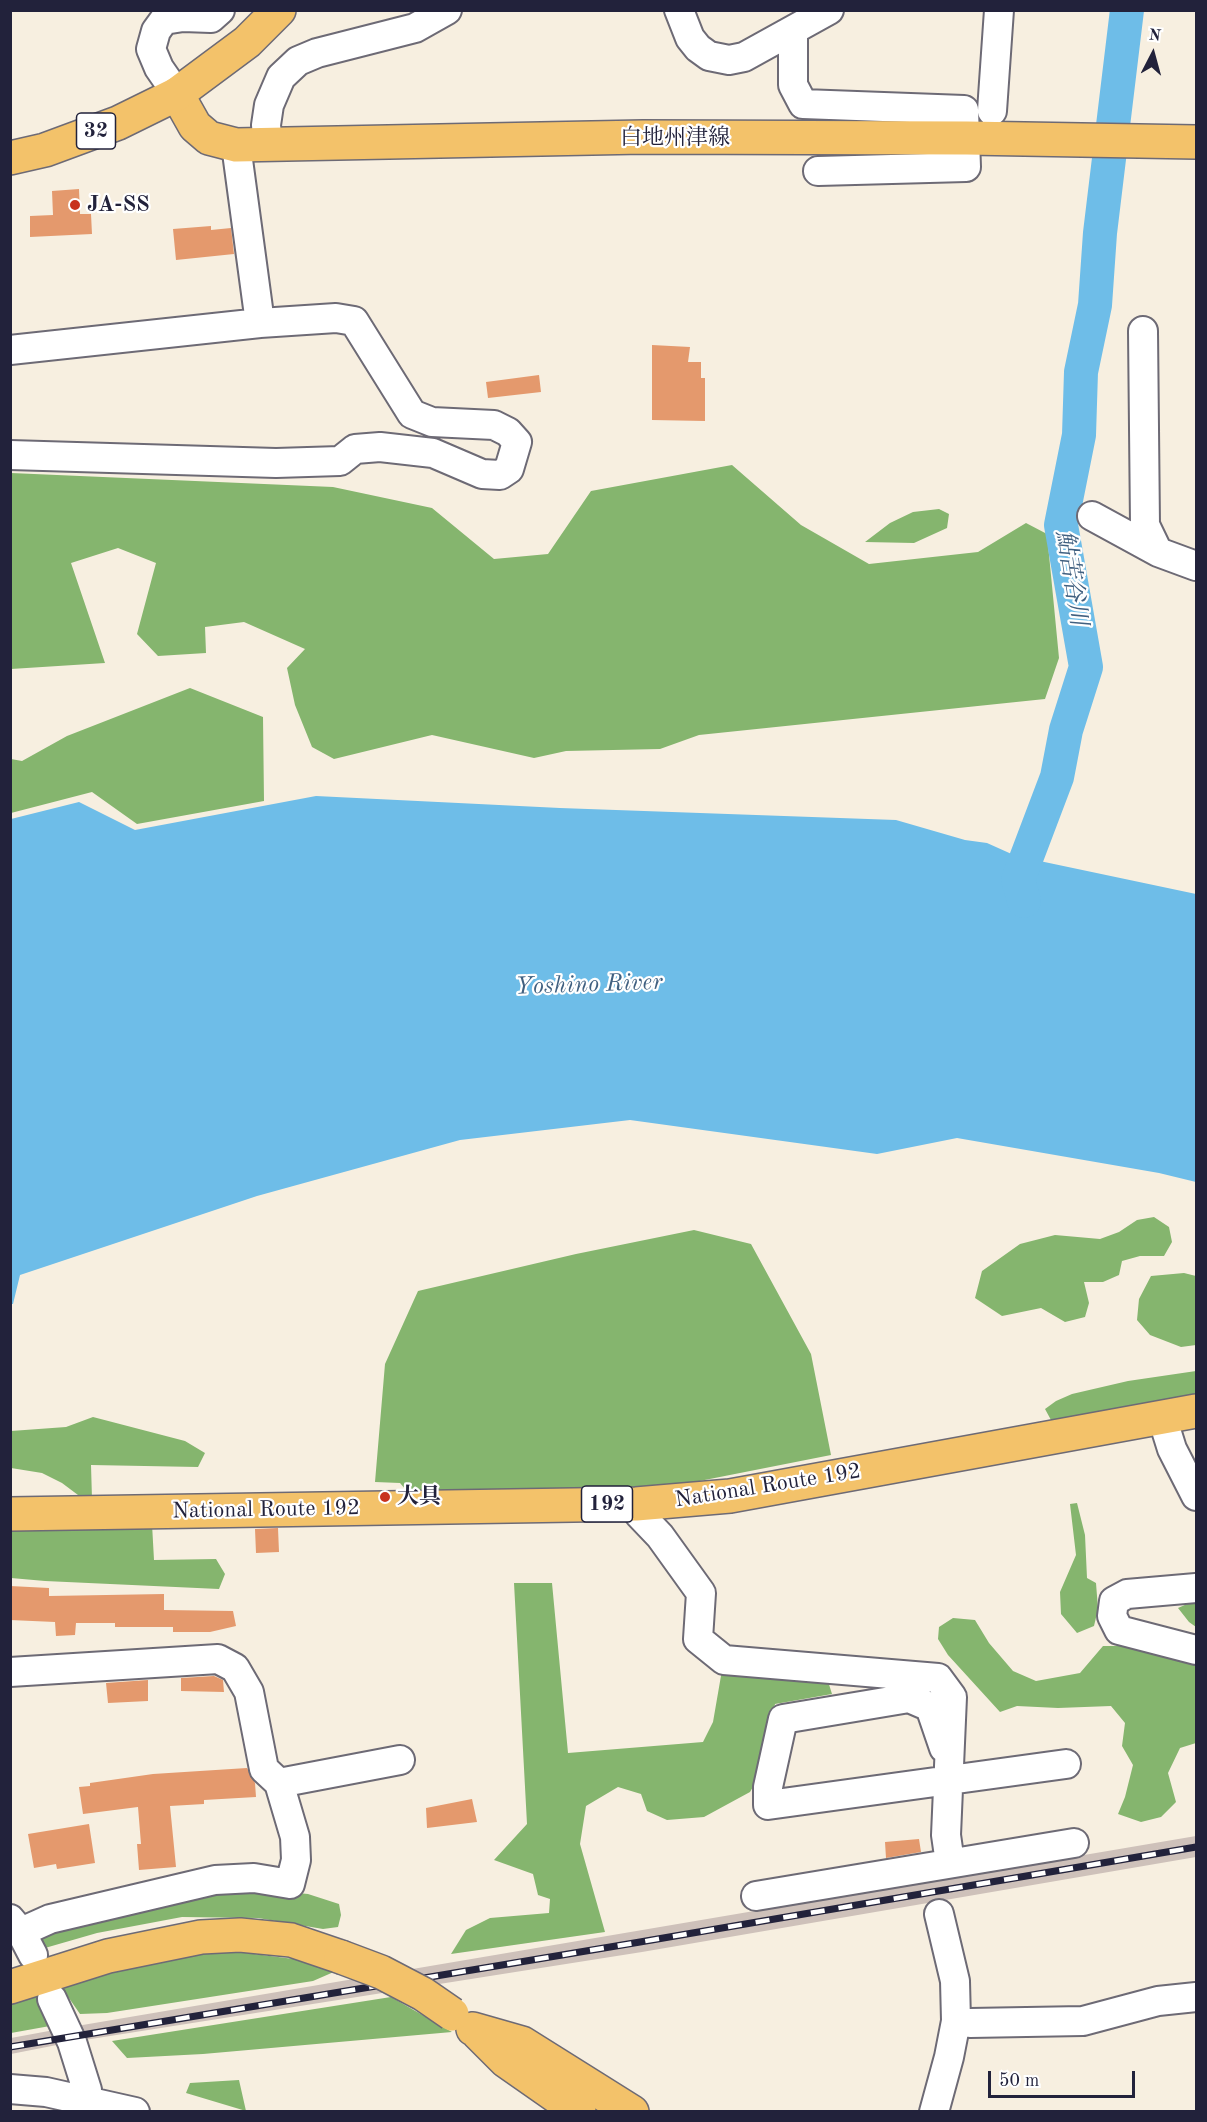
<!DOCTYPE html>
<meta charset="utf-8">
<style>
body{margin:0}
#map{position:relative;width:1207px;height:2122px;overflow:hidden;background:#f7efe0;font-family:"Old Standard TT",serif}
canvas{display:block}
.frame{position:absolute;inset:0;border:12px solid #22223b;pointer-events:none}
.north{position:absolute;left:1123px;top:24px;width:60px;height:60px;-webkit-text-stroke:4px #fff;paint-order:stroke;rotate:6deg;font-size:16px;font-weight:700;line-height:24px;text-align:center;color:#22223b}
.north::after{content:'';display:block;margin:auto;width:21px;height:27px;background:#22223b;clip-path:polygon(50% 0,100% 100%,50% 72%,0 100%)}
.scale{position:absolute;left:988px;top:2071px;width:147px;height:27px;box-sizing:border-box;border:3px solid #22223b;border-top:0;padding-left:8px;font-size:18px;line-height:21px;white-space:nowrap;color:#22223b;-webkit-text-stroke:4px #fff;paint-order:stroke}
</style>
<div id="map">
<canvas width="1207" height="2122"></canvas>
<div class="frame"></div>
<div class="north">N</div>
<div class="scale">50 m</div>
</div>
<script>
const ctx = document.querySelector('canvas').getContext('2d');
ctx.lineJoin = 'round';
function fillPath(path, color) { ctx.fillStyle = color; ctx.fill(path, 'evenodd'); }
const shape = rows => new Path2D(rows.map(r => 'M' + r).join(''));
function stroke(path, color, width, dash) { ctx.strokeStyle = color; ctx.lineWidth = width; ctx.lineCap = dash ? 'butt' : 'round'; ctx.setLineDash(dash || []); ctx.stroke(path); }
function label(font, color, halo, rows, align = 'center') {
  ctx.font = font + ' "Old Standard TT","Noto Serif JP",serif'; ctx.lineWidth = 4.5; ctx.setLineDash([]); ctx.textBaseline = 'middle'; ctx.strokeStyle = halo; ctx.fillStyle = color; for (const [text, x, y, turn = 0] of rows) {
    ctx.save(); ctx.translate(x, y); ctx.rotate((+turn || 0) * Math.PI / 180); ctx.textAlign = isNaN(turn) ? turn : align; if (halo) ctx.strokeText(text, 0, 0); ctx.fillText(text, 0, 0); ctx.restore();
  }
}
fillPath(shape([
 [1196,1836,1196,1857,642,1952,72,2042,11,2054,11,2038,65,2028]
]), '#cec1ba');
fillPath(shape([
 [732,465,801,525,869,564,978,552,1026,523,1047,534,1059,658,1045,699,699,735,660,749,566,751,534,758,432,735,334,759,312,747,295,705,287,668,305,649,244,622,205,627,206,653,158,656,137,634,156,563,118,548,71,563,105,663,11,669,11,473,333,487,432,508,494,559,548,554,591,491],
 [939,509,949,514,947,528,914,543,865,542,890,523,913,512],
 [190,688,263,717,264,801,137,824,92,792,11,813,11,759,22,761,67,736],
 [1154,1217,1169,1227,1172,1242,1164,1256,1140,1256,1122,1261,1119,1275,1103,1282,1084,1282,1089,1303,1085,1317,1065,1322,1041,1308,1002,1316,975,1298,982,1271,1020,1244,1055,1235,1100,1239,1119,1232,1137,1220],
 [694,1230,751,1244,811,1354,831,1455,654,1490,406,1490,400,1483,375,1482,385,1364,418,1291,576,1254],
 [1184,1273,1196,1276,1196,1345,1181,1347,1150,1335,1137,1320,1139,1299,1151,1276],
 [1196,1371,1196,1394,1051,1420,1045,1409,1056,1401,1072,1394,1128,1381],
 [93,1417,185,1441,205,1453,198,1467,91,1465,92,1499,82,1498,62,1483,42,1473,11,1468,11,1431,66,1427],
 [1077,1503,1085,1535,1087,1578,1096,1583,1098,1609,1094,1626,1077,1633,1061,1614,1060,1592,1076,1555,1070,1504],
 [152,1524,154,1560,216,1559,225,1574,219,1589,45,1581,11,1578,10,1526],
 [514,1583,552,1583,568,1753,703,1742,713,1722,722,1670,827,1678,832,1694,775,1704,764,1768,750,1792,704,1817,667,1820,647,1811,641,1794,618,1787,586,1806,580,1844,605,1932,451,1954,466,1930,490,1918,549,1913,550,1899,538,1895,533,1874,494,1860,527,1824],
 [1196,1600,1196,1627,1189,1622,1178,1608],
 [953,1618,975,1620,989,1643,1013,1671,1036,1681,1080,1673,1103,1646,1123,1646,1193,1658,1196,1661,1196,1743,1180,1748,1168,1773,1176,1802,1161,1817,1141,1822,1118,1814,1125,1797,1133,1765,1122,1746,1125,1723,1111,1706,1058,1708,1017,1706,1000,1712,948,1655,938,1639,939,1627],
 [266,1890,308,1894,339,1904,341,1915,338,1927,323,1929,258,1918,182,1917,97,1933,45,1948,37,1933,221,1892],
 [188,1951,238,1952,302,1960,336,1971,313,1981,107,2013,80,2014,62,1988,129,1966],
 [36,1996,50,2026,11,2033,10,2002],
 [391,1997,452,2032,203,2054,127,2058,112,2041],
 [239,2080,246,2111,186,2093,190,2083]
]), '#85b56e');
fillPath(shape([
 [316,796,560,808,896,820,965,840,987,843,1016,856,1196,894,1196,1182,1159,1173,957,1138,877,1154,630,1120,460,1140,257,1196,20,1275,13,1304,11,1304,11,819,79,802,135,830]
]), '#6ebde8');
stroke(shape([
 [1024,901,1018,880,1057,777,1066,730,1086,667,1061,525,1079,435,1081,372,1095,305,1100,233,1127,10]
]), '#6ebde8', 34);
fillPath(shape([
 [79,189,80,214,91,214,92,234,30,237,30,216,53,215,52,191],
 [211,226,211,230,231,228,234,254,176,260,173,229],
 [652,345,690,347,688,362,701,362,701,378,705,378,705,421,652,420],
 [539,375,541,392,488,398,486,382],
 [278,1528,279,1552,256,1553,255,1529],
 [10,1586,49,1588,49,1596,164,1594,164,1610,233,1611,236,1626,210,1632,173,1632,173,1627,115,1627,115,1623,76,1623,75,1635,56,1636,55,1622,10,1620],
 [214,1676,223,1680,224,1692,181,1691,181,1678],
 [148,1680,148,1701,108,1703,106,1683],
 [247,1768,255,1783,256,1797,204,1800,204,1804,170,1806,176,1867,139,1870,137,1844,141,1844,138,1807,83,1814,79,1787,90,1786,90,1783,153,1774],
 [472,1799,477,1822,427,1828,426,1808],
 [89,1824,95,1863,57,1869,56,1864,34,1868,28,1834],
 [919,1839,921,1852,886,1858,885,1842]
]), '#e4996d');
const minor = shape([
 [679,10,690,38,698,48,709,56,729,60,744,57,829,10],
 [793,30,793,85,803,104,964,110,966,167,818,171],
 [177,94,159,68,151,49,156,31,164,20,183,17,211,18,220,10],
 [992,111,999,10],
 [268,145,266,125,269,105,281,77,298,61,317,53,415,28,447,10],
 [1143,331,1145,525,1158,552],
 [10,350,260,323],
 [10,455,276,463,340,461,355,449,380,447,433,453,482,474,500,475,509,469,517,442,508,432,494,425,432,422,412,414,354,321,336,318,260,323,236,145],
 [1092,516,1158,552,1196,566],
 [1162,1417,1172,1449,1196,1496],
 [636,1504,639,1514,660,1536,701,1593,698,1639,724,1660,938,1678,952,1697,946,1835,950,1863],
 [1196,1588,1127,1594,1114,1601,1112,1616,1119,1630,1196,1650],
 [10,1672,218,1659,235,1668,249,1692,264,1769,279,1783,400,1760],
 [944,1748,930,1707,909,1698,783,1719,768,1787,768,1805,1066,1764],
 [756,1896,1074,1843],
 [10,1919,21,1932,33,1955],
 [21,1932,50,1919,215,1880,254,1878,290,1884,296,1860,295,1837,279,1783],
 [52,1999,72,2042,87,2090,86,2100],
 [956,2021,970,2023,1083,2021,1158,2001,1196,1997],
 [10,2089,46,2092,135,2112],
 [934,2112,949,2057,956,2021,955,1981,939,1914]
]);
const major = shape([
 [177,94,195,126,209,138,236,145,643,137,967,138,1196,142]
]);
const highway = shape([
 [10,158,45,150,118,123,177,94,247,42,279,10],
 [10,1514,636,1504,730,1496,1196,1411],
 [10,1987,108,1956,201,1937,240,1935,291,1940,341,1957],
 [473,2029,522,2043,632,2112],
 [478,2033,506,2061,579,2112]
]);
stroke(minor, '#6d6a75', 32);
stroke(major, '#6d6a75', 36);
stroke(highway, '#6d6a75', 36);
stroke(minor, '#fff', 28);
stroke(major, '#f3c26a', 33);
stroke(highway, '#f3c26a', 33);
const rail = shape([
 [10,2047,640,1942,1196,1847]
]);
stroke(rail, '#22223b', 7);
stroke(rail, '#fff', 4.5, [14]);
const highwayBridge = shape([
 [341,1957,381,1972,423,1994,452,2014]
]);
stroke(highwayBridge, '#6d6a75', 36, []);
stroke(highwayBridge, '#f3c26a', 33);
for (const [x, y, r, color] of [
 [75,205,6,"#c8321e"],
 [385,1497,6,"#c8321e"]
]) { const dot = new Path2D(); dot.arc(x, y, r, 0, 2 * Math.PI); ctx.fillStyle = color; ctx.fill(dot); stroke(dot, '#fff', 2); }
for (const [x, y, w] of [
 [96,131,39],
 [607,1504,51]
]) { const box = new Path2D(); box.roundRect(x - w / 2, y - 18, w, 36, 4.5); ctx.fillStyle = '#fff'; ctx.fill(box); stroke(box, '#22223b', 1.5); }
label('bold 21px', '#22223b', null, [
 ["32",96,131],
 ["192",607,1504]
]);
label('22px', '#22223b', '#fff', [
 ["白地州津線",675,138],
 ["National Route 192",768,1486,-9],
 ["National Route 192",266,1510,-1]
]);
label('bold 22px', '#22223b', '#fff', [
 ["JA-SS",87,205],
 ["大具",397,1497]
], 'left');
label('italic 24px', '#406080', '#fff', [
 ["鮎苦谷川",1071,578,81],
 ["Yoshino River",589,985,-2]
]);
</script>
